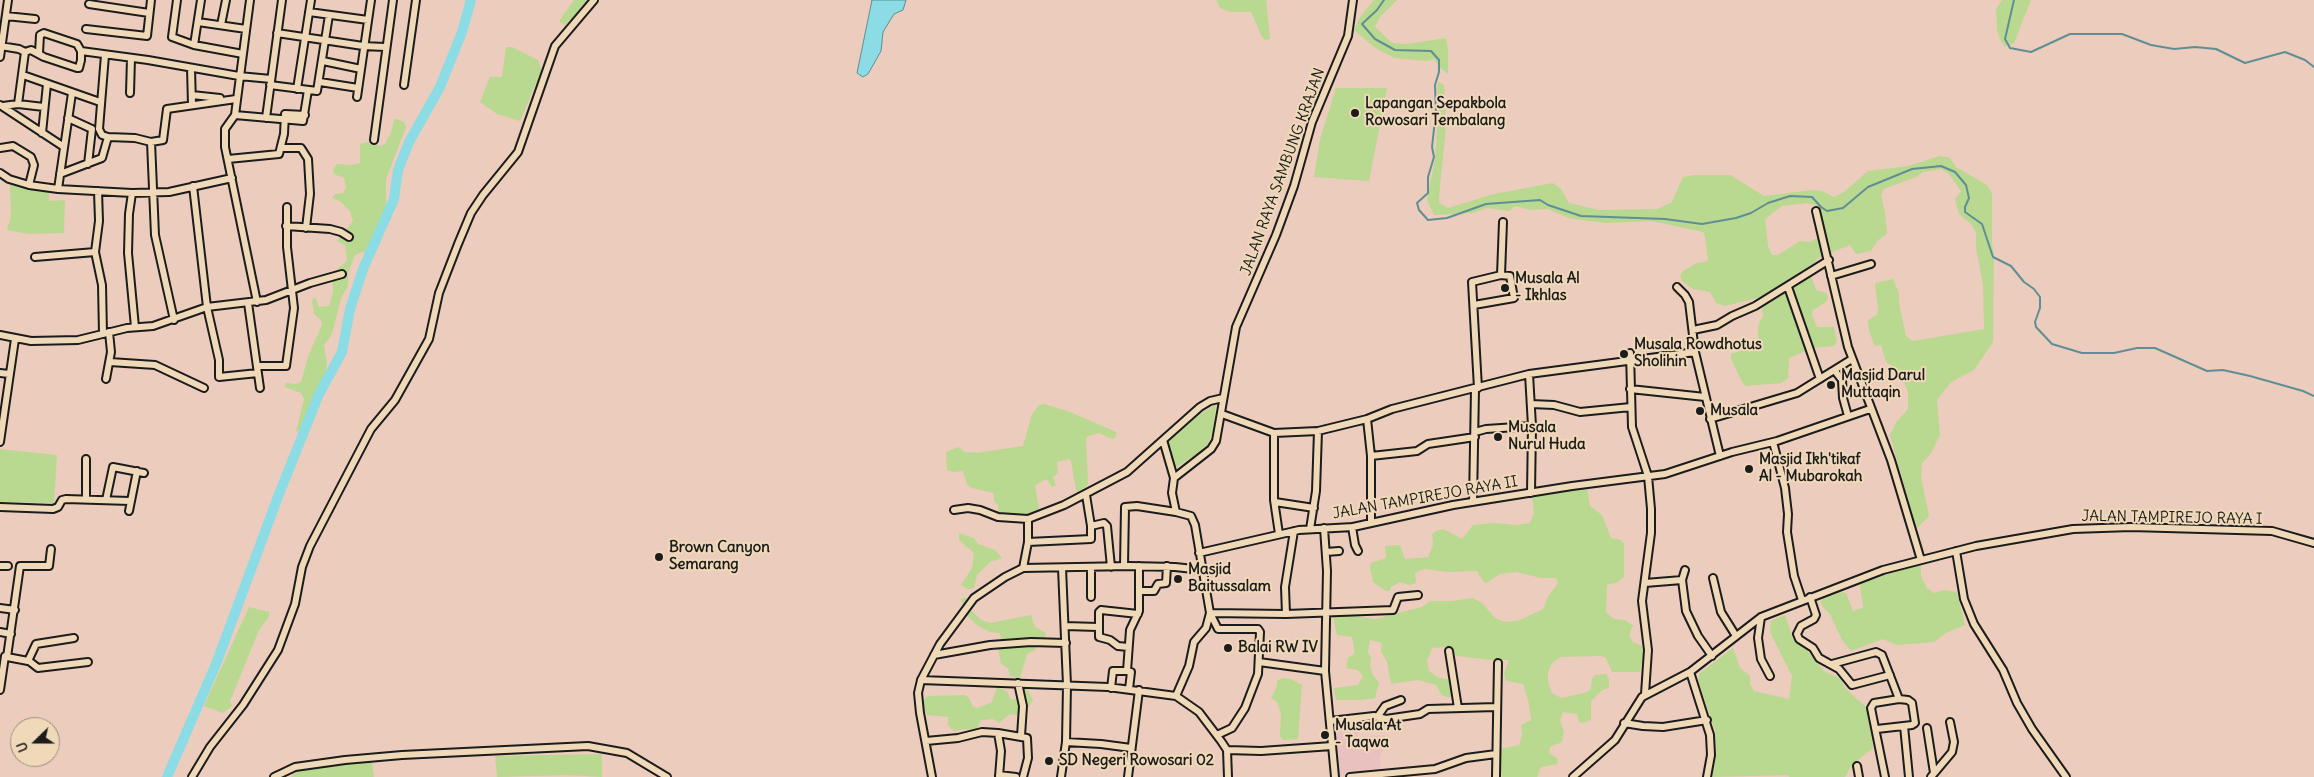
<!DOCTYPE html>
<style>
body{margin:0}
#map{position:relative;width:2314px;height:777px;overflow:hidden;background:#ecccbd;font-family:Delius,sans-serif}
canvas{display:block}
.north{position:absolute;left:10px;top:717px;width:50px;height:50px;box-sizing:border-box;background:#f0d9b9;border:1px solid #9b8d7a;border-radius:50%;rotate:248deg;font-size:14px;font-weight:700;line-height:20px;text-align:center;color:#1c1c1c}
.north::after{content:'';display:block;margin:auto;width:18px;height:22px;background:#1c1c1c;clip-path:polygon(50% 0,100% 100%,50% 72%,0 100%)}
</style>
<div id="map">
<canvas width="2314" height="777"></canvas>
<div class="north">U</div>
</div>
<script>
const ctx = document.querySelector('canvas').getContext('2d');
ctx.lineJoin = 'round';
function fillPath(path, color) { ctx.fillStyle = color; ctx.fill(path, 'evenodd'); }
const shape = rows => new Path2D(rows.map(r => 'M' + r).join(''));
function stroke(path, color, width, dash) { ctx.strokeStyle = color; ctx.lineWidth = width; ctx.lineCap = dash ? 'butt' : 'round'; ctx.setLineDash(dash || []); ctx.stroke(path); }
function label(font, color, halo, rows, align = 'center') {
  ctx.font = font + ' Delius,sans-serif'; ctx.lineWidth = 4; ctx.setLineDash([]); ctx.textBaseline = 'middle'; ctx.strokeStyle = halo; ctx.fillStyle = color; for (const [text, x, y, turn = 0] of rows) {
    ctx.save(); ctx.translate(x, y); ctx.rotate((+turn || 0) * Math.PI / 180); ctx.textAlign = isNaN(turn) ? turn : align; if (halo) ctx.strokeText(text, 0, 0); ctx.fillText(text, 0, 0); ctx.restore();
  }
}
fillPath(shape([
 [1357,727,1358,737,1385,735,1385,745,1380,757,1381,770,1338,777,1332,731]
]), '#e9c2c0');
fillPath(shape([
 [574,0,588,0,581,11,564,25,559,21],
 [1216,0,1266,0,1270,39,1265,40,1262,37,1251,12,1230,12,1220,8],
 [1374,0,1397,0,1380,17,1375,27,1392,43,1408,44,1446,38,1448,49,1448,74,1438,66,1434,59,1427,61,1394,58,1374,47,1354,30,1360,17],
 [2002,0,2031,0,2014,43,2010,45,2004,46,2001,41,1997,31,1996,9],
 [506,47,512,47,538,60,542,71,539,84,536,83,520,121,497,114,480,102,490,77,502,77],
 [1439,82,1444,85,1446,126,1439,197,1439,203,1448,208,1494,194,1553,183,1561,189,1569,203,1599,210,1657,209,1672,202,1683,177,1694,175,1730,175,1764,196,1812,190,1822,191,1834,197,1844,192,1868,171,1908,166,1940,156,1950,158,1956,167,1987,185,1992,194,1992,244,1994,254,1993,342,1974,370,1951,382,1937,400,1940,435,1930,455,1922,463,1921,477,1929,516,1916,529,1890,435,1897,421,1908,409,1908,392,1899,371,1886,362,1881,345,1875,346,1869,331,1868,320,1877,315,1878,310,1875,283,1893,279,1899,293,1899,303,1906,336,1913,341,1984,329,1983,285,1976,248,1976,232,1971,224,1959,214,1955,199,1961,191,1948,173,1941,169,1923,172,1916,177,1884,189,1881,195,1885,213,1887,234,1878,240,1871,251,1856,254,1850,245,1818,258,1809,270,1816,290,1826,293,1828,297,1826,302,1813,310,1812,315,1817,327,1834,327,1837,342,1834,346,1813,348,1789,358,1788,378,1781,383,1746,386,1742,382,1731,359,1731,354,1755,346,1758,341,1758,325,1763,316,1761,297,1725,306,1716,303,1710,292,1693,289,1682,281,1680,276,1683,271,1697,263,1708,261,1705,236,1703,232,1651,221,1606,223,1582,220,1569,218,1548,209,1530,210,1515,206,1509,211,1487,208,1473,213,1434,215,1427,200,1435,159,1439,104,1437,84],
 [1807,203,1815,205,1820,211,1824,229,1823,235,1810,242,1800,241,1778,255,1772,255,1768,246,1765,219,1782,206],
 [1336,88,1387,88,1369,181,1314,177,1320,139],
 [397,119,404,122,406,127,386,179,386,212,366,253,362,252,355,255,348,273,348,286,341,298,332,334,324,345,327,364,324,381,316,394,303,428,296,432,304,399,301,393,285,387,286,383,296,384,301,382,309,354,322,325,321,320,314,314,312,300,315,297,319,307,329,306,333,292,332,273,345,263,347,259,345,245,337,241,353,221,350,211,341,202,332,198,335,194,343,193,346,187,344,178,334,174,333,169,337,164,351,165,360,163,360,144,366,142,381,146,385,144,391,132,394,120],
 [14,183,49,190,49,201,65,200,64,233,28,234,7,230,11,216,10,184],
 [1044,404,1070,412,1116,432,1116,437,1112,439,1099,433,1086,437,1088,484,1080,494,1076,490,1071,461,1069,459,1057,462,1058,473,1053,477,1056,486,1052,487,1047,479,1035,485,1039,509,1020,516,998,515,998,505,994,501,994,493,972,488,967,484,963,471,953,472,947,470,946,452,958,447,965,452,977,453,1023,446,1032,414,1039,405],
 [1216,404,1213,431,1206,448,1175,468,1168,442,1191,420],
 [0,449,57,455,54,503,0,502],
 [1587,488,1590,506,1602,515,1611,538,1621,540,1624,544,1624,577,1618,582,1607,585,1606,612,1614,619,1624,620,1633,625,1630,632,1630,637,1633,642,1642,646,1643,658,1640,672,1612,672,1606,658,1601,656,1561,657,1552,663,1548,672,1548,683,1552,693,1557,696,1562,698,1587,692,1591,689,1592,679,1595,675,1606,674,1609,679,1609,688,1602,690,1591,701,1591,720,1583,723,1579,722,1577,714,1563,712,1560,720,1564,731,1562,742,1550,747,1549,753,1558,759,1557,764,1541,767,1537,777,1502,777,1500,762,1501,749,1519,745,1522,736,1521,725,1531,720,1529,704,1523,684,1506,681,1504,673,1509,660,1491,660,1457,656,1445,647,1432,648,1427,661,1429,671,1437,677,1450,680,1452,692,1449,698,1442,695,1436,685,1418,680,1391,684,1387,662,1381,651,1382,643,1370,640,1368,652,1371,657,1370,665,1373,675,1379,683,1375,698,1361,700,1336,700,1334,688,1358,685,1363,676,1358,670,1346,668,1348,658,1354,654,1354,646,1352,637,1337,635,1333,616,1339,614,1375,619,1422,607,1430,601,1452,601,1473,598,1482,603,1495,618,1504,622,1518,621,1543,609,1549,595,1558,583,1556,578,1541,578,1516,572,1500,574,1486,583,1482,580,1477,571,1448,572,1424,569,1415,573,1416,583,1409,585,1400,582,1391,587,1390,591,1386,591,1373,582,1370,568,1371,563,1386,558,1385,546,1400,545,1405,559,1428,557,1433,545,1432,534,1436,531,1443,529,1462,539,1473,525,1494,523,1515,525,1530,523,1534,513,1532,494],
 [959,533,974,538,978,544,995,550,1002,558,990,562,977,575,974,588,968,589,961,585,972,568,974,553,959,540],
 [1917,564,1921,565,1921,576,1927,588,1934,593,1944,590,1957,592,1965,625,1946,633,1934,642,1897,645,1883,639,1851,651,1842,640,1830,614,1823,607,1821,602,1823,598,1843,592,1846,593,1853,611,1863,608,1860,584],
 [966,598,969,599,972,611,981,620,990,623,1031,615,1035,627,1046,633,1044,640,1038,640,1035,650,1027,654,1020,678,1010,676,1008,668,1001,664,998,648,1002,646,1000,633,990,632,978,626,965,614,961,599],
 [249,607,269,612,269,616,259,630,230,701,232,706,223,713,204,706],
 [1785,615,1794,641,1806,649,1824,671,1839,678,1846,689,1867,708,1873,748,1853,764,1845,777,1790,777,1787,775,1712,777,1716,755,1715,731,1698,680,1700,673,1733,648,1740,668,1750,676,1750,684,1754,691,1789,699,1792,676,1770,632,1771,621],
 [1283,678,1291,679,1302,685,1298,739,1283,740,1280,736,1281,713,1277,702,1271,698,1277,686,1277,681],
 [1021,685,1026,686,1033,701,1027,708,1026,716,1010,714,999,723,993,719,983,720,980,721,977,730,966,729,954,731,948,725,948,717,927,715,922,703,927,696,965,695,969,698,973,707,978,708,992,702,997,687,1007,691,1011,700,1016,699,1019,698],
 [602,754,602,777,567,775,497,777,495,756],
 [372,761,374,777,291,777,298,770]
]), '#b9d890');
const water = shape([
 [872,0,906,0,903,10,894,14,883,32,881,51,868,74,863,77,857,73,872,0]
]);
fillPath(water, '#8bdce4');
stroke(water, '#5f8f94', 1);
stroke(shape([
 [1384,0,1377,10,1362,24,1375,39,1395,50,1431,51,1439,60,1439,72,1435,85,1436,111,1432,147,1434,157,1428,177,1428,193,1417,203,1419,210,1428,220,1447,218,1486,204,1540,200,1548,205,1581,216,1665,219,1702,224,1736,218,1751,213,1768,203,1790,196,1812,197,1821,207,1827,211,1843,208,1868,187,1912,169,1941,166,1955,172,1966,185,1969,198,1965,207,1965,212,1982,224,1993,257,2011,266,2024,282,2034,289,2040,297,2040,308,2035,322,2036,327,2052,344,2082,353,2114,353,2137,348,2155,348,2207,371,2223,370,2250,376,2303,391,2314,396],
 [2014,0,2005,39,2010,48,2031,52,2070,34,2122,34,2151,45,2174,49,2195,47,2216,49,2245,63,2285,52,2305,60,2314,67]
]), '#5f8f94', 2);
stroke(shape([
 [167,777,216,664,279,494,319,394,342,352,350,309,363,269,394,199,398,170,409,142,440,87,462,32,471,0]
]), '#8bdce4', 10);
const minor = shape([
 [177,0,172,37,194,45,243,54],
 [250,0,235,115,303,121,308,90],
 [89,4,149,13],
 [309,12,368,20],
 [6,16,35,19],
 [198,22,246,29],
 [221,25,226,0],
 [86,29,147,36,151,0],
 [277,33,363,46,385,47],
 [194,45,201,0],
 [0,46,19,49,25,52,18,104],
 [25,52,31,50,44,57,77,68,79,68,81,60,81,51],
 [39,53,40,35,44,33,77,44,81,51,148,60,239,76,271,79],
 [105,55,99,129,102,135,108,137,135,138,151,142,163,140,167,109,236,99],
 [0,57,8,0],
 [323,61,361,69],
 [191,68,192,105],
 [23,75,100,102],
 [320,82,358,88],
 [270,85,317,91,329,15],
 [404,85,416,0],
 [297,89,311,0],
 [130,93,131,58],
 [192,95,220,98],
 [357,97,371,0],
 [0,105,64,147],
 [3,106,18,104,44,107],
 [235,115,225,129,225,147,257,302],
 [68,118,92,129,88,164],
 [266,118,282,0],
 [42,133,47,84],
 [374,140,393,0],
 [151,142,155,235,174,320],
 [0,148,13,146,31,157,34,165,29,185],
 [281,148,301,148,308,159,310,194,306,228],
 [228,159,279,154,284,134,285,114,305,115],
 [0,173,9,179,29,185,58,189,132,193,169,192,232,178],
 [60,174,102,158,108,137],
 [193,186,207,307,219,360,219,377,258,373],
 [58,189,72,93],
 [98,191,99,221,95,252,102,285,103,334],
 [132,193,129,214,128,253,135,327],
 [1816,211,1848,347,1891,460,1921,560],
 [286,226,330,229,341,232,349,237],
 [35,257,95,252],
 [1831,276,1871,264],
 [1677,287,1685,295,1689,302,1695,352,1720,456],
 [1788,287,1820,379],
 [248,303,260,388],
 [1474,305,1514,298,1510,276,1501,275],
 [1693,330,1717,325,1732,316,1755,306,1829,260],
 [0,335,31,341,78,340,127,328,153,326,207,307,266,300,310,283,342,274],
 [1630,353,1632,427,1648,476,1651,509,1651,533,1642,601,1648,650,1645,694],
 [110,362,155,365,204,388],
 [257,366,286,366,294,308,287,247,287,207],
 [1835,371,1842,380,1843,398,1848,416],
 [0,373,9,374],
 [1529,374,1532,426,1531,493],
 [106,379,111,352,109,332],
 [1478,388,1472,282,1501,275,1503,222],
 [1630,389,1705,397],
 [1531,404,1554,405,1580,412,1631,407],
 [1222,414,1274,433,1318,431,1367,419,1392,409,1529,374,1695,352],
 [1367,419,1371,456,1371,523],
 [1710,419,1797,393,1852,359],
 [1475,432,1486,429,1532,426],
 [1274,433,1274,500,1279,534],
 [1163,440,1174,478],
 [0,442,15,339],
 [1773,442,1785,488,1788,514,1787,532,1794,576,1802,600],
 [1371,456,1417,451,1428,444,1475,437],
 [1086,495,1091,526,1104,523,1107,526,1111,567],
 [86,499,86,459],
 [106,500,113,467,144,473],
 [1275,502,1314,508],
 [1473,502,1475,389],
 [0,507,53,509,58,507,62,500,66,499,130,501],
 [954,510,968,508,980,510,998,517,1028,519,1064,505,1127,472,1200,407,1210,401,1223,398],
 [129,511,137,471],
 [1352,527,1355,545,1358,551],
 [1324,528,1327,571,1325,671,1335,777],
 [1310,529,1316,491,1318,431],
 [1028,542,1091,539,1091,526],
 [51,549,49,566,20,566,7,657,28,661,36,644,74,638],
 [1956,551,1964,599,1974,624,2003,670,2017,703,2032,729,2066,777],
 [1326,552,1339,551],
 [1199,553,1299,530,1353,527,1453,505,1572,486,1665,474,1732,452,1777,441,1870,409],
 [0,566,8,566],
 [1124,566,1125,507,1137,506,1176,512],
 [1023,568,1028,542,1028,519],
 [1685,570,1682,580,1686,611,1698,636,1712,656],
 [1713,578,1721,612,1736,636],
 [1645,583,1682,580],
 [1139,591,1154,591,1158,584,1166,583,1167,566],
 [1091,597,1091,568],
 [1810,597,1816,615,1814,619,1801,626,1797,634,1799,639,1813,648,1819,658,1839,669,1852,685,1890,675],
 [0,608,15,610],
 [1286,614,1285,587,1294,531],
 [1761,617,1758,638,1761,659,1770,676],
 [1065,626,1098,627],
 [0,632,11,634],
 [1128,647,1118,646,1110,640,1099,637,1099,612,1101,610,1138,614],
 [1449,651,1458,708],
 [934,655,990,645,1031,642,1066,643],
 [29,661,38,668,88,662],
 [1259,662,1325,671],
 [1832,664,1876,652,1882,655,1899,699,1908,700,1912,703,1915,723,1912,725,1877,729],
 [1127,671,1131,672,1129,689],
 [1690,672,1710,735,1711,755,1707,777],
 [921,680,1108,687,1176,696,1189,666,1194,642,1206,628,1210,613,1195,525,1191,516,1176,512,1172,493,1174,478,1211,449,1216,441,1236,327,1276,235,1294,186,1312,122,1348,36,1353,0],
 [1018,683,1023,706,1021,736],
 [1111,688,1113,671,1127,671,1130,630,1139,611,1139,566],
 [0,690,5,656],
 [1176,696,1199,712,1221,741,1227,750,1228,777],
 [1378,716,1385,706,1401,700],
 [1330,721,1374,716,1386,719,1420,714,1428,709,1496,707],
 [1624,723,1643,726,1663,727,1707,720],
 [1904,726,1909,777],
 [1927,728,1934,773],
 [998,733,1027,738,1028,758,1023,777],
 [1217,735,1232,728,1245,708,1258,674,1260,632,1258,629,1218,629,1210,613,1286,614,1393,610,1398,597,1418,595],
 [926,741,958,738,982,732,998,733,1001,751,999,777],
 [1066,742,1101,744,1131,748],
 [1227,750,1261,751,1332,746],
 [1857,766,1859,777],
 [999,775,1016,777],
 [192,777,210,747,243,705,278,650,295,604,302,567,310,546,371,429,395,400,429,339,439,293,458,244,471,213,483,195,518,152,555,46,594,0],
 [274,777,295,767,345,760,402,755,588,746,627,753,667,777],
 [932,777,920,713,918,693,921,680,940,644,974,598,1005,577,1023,568,1130,566,1175,567,1203,570],
 [1061,777,1066,742,1067,685,1062,568],
 [1128,777,1139,690],
 [1350,777,1435,769,1466,758,1496,754],
 [1496,777,1498,663],
 [1573,777,1615,740,1642,697,1690,672,1761,617,1883,570,1976,546,2073,529,2131,527,2272,531,2314,543],
 [1885,777,1871,708,1874,703,1899,699],
 [1931,777,1952,752,1954,742,1950,722]
]);
stroke(minor, '#1c1c1c', 10);
stroke(minor, '#f0d9b9', 6);
for (const [x, y, r, color] of [
 [1355,113,5,"#1c1c1c"],
 [1505,288,5,"#1c1c1c"],
 [1624,354,5,"#1c1c1c"],
 [1831,385,5,"#1c1c1c"],
 [1700,411,5,"#1c1c1c"],
 [1498,437,5,"#1c1c1c"],
 [1749,469,5,"#1c1c1c"],
 [659,557,5,"#1c1c1c"],
 [1178,579,5,"#1c1c1c"],
 [1228,648,5,"#1c1c1c"],
 [1325,735,5,"#1c1c1c"],
 [1049,761,5,"#1c1c1c"]
]) { const dot = new Path2D(); dot.arc(x, y, r, 0, 2 * Math.PI); ctx.fillStyle = color; ctx.fill(dot); stroke(dot, '#f0d9b9', 2); }
label('bold 15px', '#1c1c1c', '#f0d9b9', [
 ["Lapangan Sepakbola",1365,104],
 ["Rowosari Tembalang",1365,121],
 ["Musala Al",1515,279],
 ["- Ikhlas",1515,296],
 ["Musala Rowdhotus",1634,345],
 ["Sholihin",1634,362],
 ["Masjid Darul",1841,376],
 ["Muttaqin",1841,393],
 ["Musala",1710,411],
 ["Musala",1508,428],
 ["Nurul Huda",1508,445],
 ["Masjid Ikh'tikaf",1759,460],
 ["Al - Mubarokah",1759,477],
 ["Brown Canyon",669,548],
 ["Semarang",669,565],
 ["Masjid",1188,570],
 ["Baitussalam",1188,587],
 ["Balai RW IV",1238,648],
 ["Musala At",1335,726],
 ["- Taqwa",1335,743],
 ["SD Negeri Rowosari 02",1059,761]
], 'left');
label('15px', '#1c1c1c', '#f0d9b9', [
 ["JALAN RAYA SAMBUNG KRAJAN",1283,172,-70],
 ["JALAN TAMPIREJO RAYA II",1425,498,-10],
 ["JALAN TAMPIREJO RAYA I",2172,518,1]
]);
</script>
